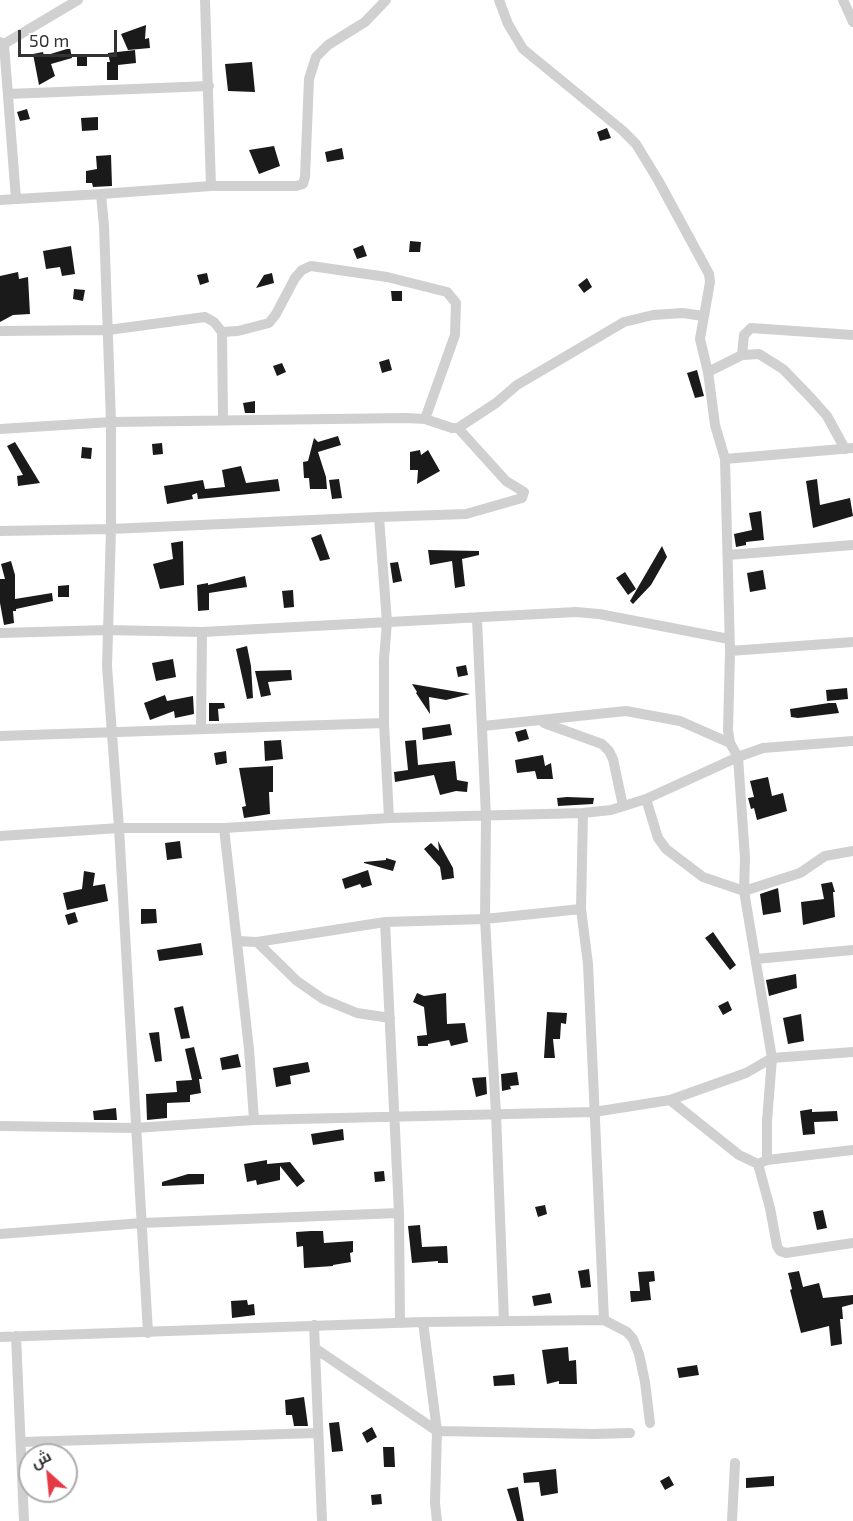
<!DOCTYPE html>
<meta charset="utf-8">
<style>
body{margin:0}
#map{position:relative;width:853px;height:1521px;overflow:hidden;background:#fff;font-family:"Exo 2",Cairo,sans-serif}
canvas{display:block}
.north{position:absolute;left:18px;top:1443px;width:60px;height:60px;box-sizing:border-box;background:#fff;border:2px solid #adadad;border-radius:50%;rotate:333deg;font-size:16px;font-weight:700;line-height:24px;text-align:center;color:#333}
.north::after{content:'';display:block;margin:auto;width:21px;height:27px;background:#e63946;clip-path:polygon(50% 0,100% 100%,50% 72%,0 100%)}
.scale{position:absolute;left:18px;top:30px;width:99px;height:27px;box-sizing:border-box;border:3px solid #333;border-top:0;padding-left:8px;font-size:18px;line-height:21px;white-space:nowrap;color:#333;-webkit-text-stroke:4px #fff;paint-order:stroke}
</style>
<div id="map">
<canvas width="853" height="1521"></canvas>
<div class="north">ش</div>
<div class="scale">50 m</div>
</div>
<script>
const ctx = document.querySelector('canvas').getContext('2d');
ctx.lineJoin = 'round';
function fillPath(path, color) { ctx.fillStyle = color; ctx.fill(path, 'evenodd'); }
const shape = rows => new Path2D(rows.map(r => 'M' + r).join(''));
function stroke(path, color, width, dash) { ctx.strokeStyle = color; ctx.lineWidth = width; ctx.lineCap = dash ? 'butt' : 'round'; ctx.setLineDash(dash || []); ctx.stroke(path); }
fillPath(shape([
 [146,25,145,39,149,38,150,48,128,50,121,34],
 [70,48,72,58,51,64,55,76,39,85,33,54,43,52,44,56],
 [135,50,136,63,118,65,118,80,107,80,107,62,110,62,108,53],
 [77,55,87,55,87,66,77,66],
 [252,62,255,92,228,91,225,64],
 [27,109,30,119,20,121,17,112],
 [98,117,98,130,82,131,81,118],
 [607,128,611,138,600,141,597,132],
 [274,146,280,166,259,174,249,150],
 [342,148,344,159,327,162,325,152],
 [111,155,112,186,93,187,92,183,86,183,86,171,97,169,96,156],
 [410,241,421,242,420,252,409,252],
 [363,245,367,256,357,259,353,249],
 [71,246,75,274,62,276,60,267,46,269,43,251],
 [18,272,19,279,28,277,30,314,13,315,0,322,0,276],
 [207,273,209,282,200,285,197,275],
 [272,273,274,283,256,288,264,275],
 [587,278,592,287,584,293,578,285],
 [74,289,85,290,83,301,73,299],
 [391,291,402,291,402,301,392,301],
 [389,359,392,370,382,373,379,362],
 [282,363,286,372,277,376,273,366],
 [697,370,704,396,695,398,687,373],
 [255,401,255,413,245,413,243,403],
 [338,436,341,445,318,452,326,477,327,489,310,489,309,478,304,478,303,462,308,461,314,438,318,442],
 [15,442,40,483,18,486,17,476,23,475,7,446],
 [162,443,163,454,153,455,152,444],
 [82,447,92,448,91,459,81,458],
 [420,450,421,455,428,450,440,471,417,484,418,470,410,470,410,452],
 [241,466,246,483,278,479,280,491,198,499,197,493,192,495,193,499,167,504,164,486,203,480,205,489,225,487,222,470],
 [339,479,342,498,332,499,329,480],
 [817,479,820,505,850,498,853,516,813,528,806,481],
 [761,511,764,540,746,542,746,545,736,547,734,534,752,530,749,513],
 [321,534,330,559,320,561,311,538],
 [183,541,184,585,160,589,153,564,173,559,171,543],
 [662,546,667,557,651,585,633,604,630,601],
 [428,550,479,551,479,555,462,559,465,586,455,588,452,561,430,565],
 [11,561,15,575,15,599,52,593,53,601,16,609,16,611,13,611,14,623,4,625,0,603,0,579,5,579,1,564],
 [398,562,402,581,393,583,390,563],
 [763,570,766,589,750,592,747,573],
 [625,572,636,589,628,595,616,578],
 [245,576,247,587,209,593,209,610,198,611,197,585,208,583,208,585],
 [69,585,69,597,58,597,58,586],
 [293,590,294,607,284,608,282,591],
 [247,646,251,666,253,698,247,699,236,649],
 [173,659,176,677,156,681,152,663],
 [466,665,468,675,458,677,456,667],
 [291,670,292,680,268,682,271,695,261,697,255,671],
 [412,684,470,694,446,700,429,697,430,714,416,693,417,692],
 [847,688,848,699,827,701,826,690],
 [165,695,167,701,193,696,194,714,175,718,174,711,150,720,144,703],
 [209,703,224,703,225,708,218,709,219,721,209,721],
 [829,703,836,703,839,713,798,718,791,717,790,709],
 [450,724,452,735,423,740,422,728],
 [526,729,529,739,518,742,515,732],
 [281,740,283,759,265,761,264,741],
 [416,740,418,765,455,761,457,780,468,782,467,792,456,791,440,795,434,775,395,782,394,772,408,770,405,741],
 [226,751,227,763,216,765,214,753],
 [543,755,545,766,551,763,553,779,537,779,535,771,517,773,515,760],
 [273,766,273,792,269,792,270,814,244,818,242,807,246,806,239,768],
 [768,777,772,796,783,793,787,811,757,820,754,808,751,809,748,798,754,797,750,781],
 [567,797,594,798,593,804,558,806,557,798],
 [180,841,182,858,167,860,165,843],
 [438,841,453,868,454,878,442,880,440,867,424,849,431,843,439,851],
 [386,858,396,861,393,871,364,863,364,862,386,860],
 [368,870,372,885,362,888,360,884,345,889,342,879],
 [84,871,95,873,93,886,105,884,108,901,67,910,63,893,82,889],
 [832,882,835,892,833,892,835,917,803,925,801,902,824,899,821,884],
 [778,888,781,912,763,915,760,894],
 [141,909,156,909,157,923,141,924],
 [75,912,78,922,68,925,65,915],
 [713,932,736,965,730,970,705,938],
 [201,943,203,955,159,961,157,950],
 [796,974,797,988,769,996,766,980],
 [417,993,424,996,446,993,447,1024,465,1023,468,1042,451,1046,449,1040,428,1044,428,1038,428,1046,418,1046,417,1036,427,1035,424,1007,413,1002],
 [728,1001,732,1010,723,1015,718,1006],
 [183,1006,190,1038,181,1039,174,1008],
 [547,1012,567,1013,566,1024,561,1023,560,1039,553,1039,555,1058,544,1058],
 [801,1014,804,1041,788,1044,783,1018],
 [159,1032,162,1061,155,1062,149,1033],
 [194,1047,202,1079,199,1079,201,1093,190,1095,190,1102,167,1103,167,1118,147,1120,146,1094,177,1092,176,1081,192,1080,185,1049],
 [238,1054,241,1067,222,1070,220,1058],
 [308,1062,310,1072,290,1076,291,1084,276,1087,273,1068],
 [517,1072,519,1085,510,1086,511,1089,502,1091,501,1074],
 [486,1077,487,1094,476,1097,472,1078],
 [116,1108,117,1120,94,1120,93,1111],
 [812,1109,812,1112,837,1111,838,1121,814,1122,815,1134,803,1135,800,1111],
 [343,1129,344,1140,313,1145,311,1134],
 [267,1160,267,1164,290,1162,305,1181,297,1187,280,1166,280,1180,257,1185,256,1180,247,1182,244,1164],
 [384,1171,385,1181,375,1182,374,1172],
 [188,1174,204,1174,204,1184,162,1186,162,1182],
 [545,1205,547,1214,538,1217,535,1207],
 [823,1210,827,1228,817,1230,813,1212],
 [420,1225,422,1247,447,1246,448,1263,438,1263,438,1261,412,1263,408,1226],
 [311,1231,323,1231,324,1243,353,1241,353,1252,350,1253,351,1262,333,1265,333,1266,304,1268,303,1246,297,1247,296,1232],
 [589,1269,591,1287,581,1288,578,1271],
 [654,1271,655,1281,649,1282,651,1300,631,1302,630,1291,640,1291,638,1272],
 [799,1271,803,1287,819,1283,823,1298,853,1295,853,1304,842,1307,843,1319,840,1319,842,1344,831,1346,829,1326,801,1333,790,1290,792,1289,788,1273],
 [550,1293,552,1303,534,1306,532,1296],
 [247,1300,248,1305,254,1304,255,1315,232,1318,231,1301],
 [568,1347,569,1361,576,1360,577,1384,559,1384,559,1381,547,1384,542,1350],
 [697,1365,699,1375,679,1378,677,1368],
 [514,1374,515,1385,494,1386,493,1376],
 [304,1397,308,1426,294,1426,292,1415,286,1415,285,1400],
 [339,1422,343,1451,332,1452,329,1423],
 [372,1427,377,1437,367,1443,362,1433],
 [383,1447,394,1447,395,1467,384,1467],
 [556,1469,558,1493,541,1496,539,1482,524,1483,523,1473],
 [669,1476,674,1485,665,1490,660,1481],
 [774,1476,774,1486,746,1488,746,1478],
 [518,1487,524,1521,517,1521,507,1489],
 [381,1494,382,1504,372,1505,371,1495]
]), '#1a1a1a');
stroke(shape([
 [205,0,211,186],
 [499,0,508,24,523,49,622,130,636,144,658,180,709,274,710,282,700,339,708,372,715,425,725,459],
 [843,0,853,22],
 [0,42,4,44,78,0],
 [4,44,16,199],
 [8,94,209,86],
 [101,194,211,186,296,186,303,184,305,177,309,79,316,57,328,45,365,22,386,0],
 [0,200,101,194,104,226,111,422,111,529,107,666,119,828,148,1333],
 [0,331,108,330,205,317,214,322,222,332,223,420],
 [222,332,238,331,269,323,276,314,295,278,302,270,311,266,387,277,447,292,456,303,455,335,425,419],
 [742,355,744,335,751,328,853,335],
 [708,372,742,355,759,354,783,369,811,398,827,416,845,449],
 [0,429,111,422,405,418,425,419,452,428,458,428,496,403,517,385,624,322,653,315,683,313,703,316],
 [379,517,466,514,522,498,524,492,506,481,458,428],
 [0,531,111,529,379,517,387,622,384,659,384,723,389,818],
 [728,555,853,545],
 [477,619,486,817,485,919,496,1114,504,1320],
 [0,633,107,630,202,632,576,612,599,614,729,639],
 [730,651,853,642],
 [544,723,602,744,609,751,613,759,623,806],
 [483,726,626,711,680,721,730,743],
 [201,729,202,632],
 [0,736,384,723],
 [646,799,658,838,666,849,703,877,744,891,800,873,825,856,853,851],
 [583,813,581,909,588,964,604,1320],
 [224,828,249,1049,254,1120],
 [0,836,119,828,224,828,389,818,583,813,611,810,646,799,738,757,763,748,853,741],
 [385,922,399,1213,400,1323],
 [237,941,257,942,385,922,485,919,581,909],
 [257,942,297,981,323,999,357,1013,390,1018],
 [756,959,853,950],
 [670,1100,739,1155,758,1164,767,1160,853,1150],
 [0,1126,135,1128,254,1120,594,1112,670,1100,746,1073,772,1058,853,1052],
 [767,1160,767,1121,772,1058,744,891,745,858,738,757,730,743,728,730,730,651,725,459,853,448],
 [758,1164,770,1208,777,1246,780,1251,786,1253,853,1243],
 [0,1234,142,1223,399,1213],
 [423,1322,437,1431,435,1503,437,1521],
 [314,1325,322,1521],
 [16,1336,24,1521],
 [0,1337,423,1322,604,1320,627,1332,633,1339,639,1354,645,1382,650,1423],
 [316,1349,437,1431,594,1434,630,1433],
 [22,1442,318,1433],
 [732,1521,735,1463]
]), '#d0d0d0', 10);
</script>
